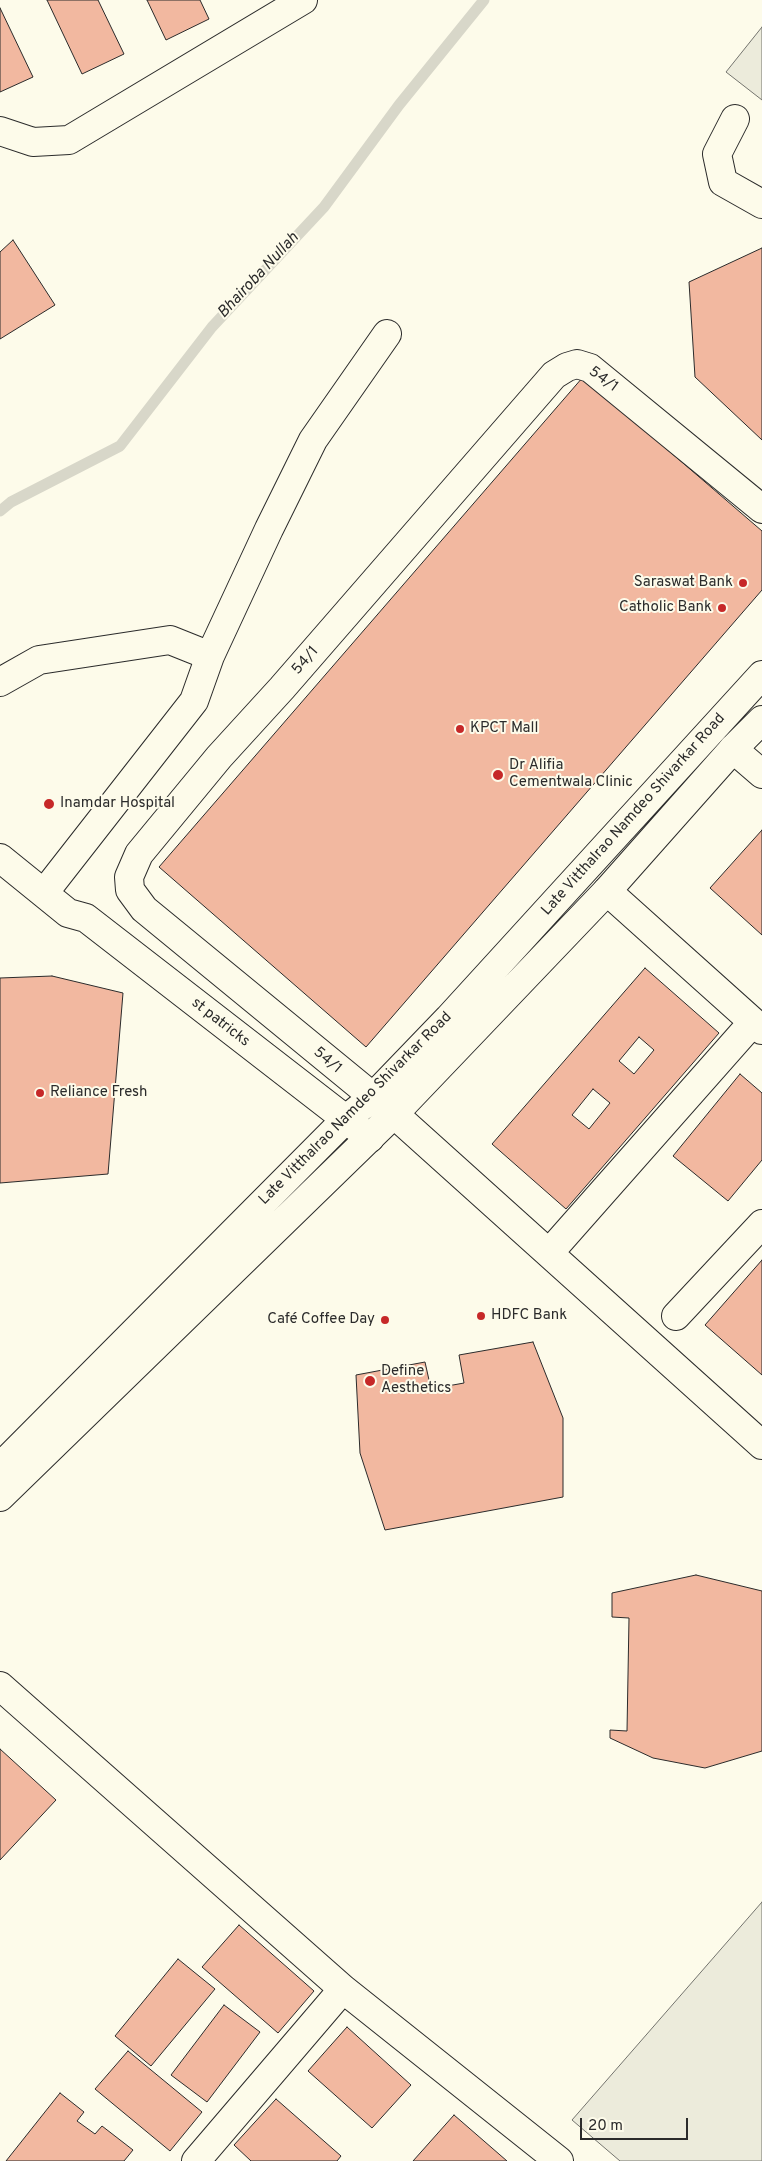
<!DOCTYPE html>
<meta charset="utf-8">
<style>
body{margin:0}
#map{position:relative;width:762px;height:2161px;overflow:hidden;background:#fdfbea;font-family:Overpass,sans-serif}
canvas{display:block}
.scale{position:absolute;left:580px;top:2118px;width:108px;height:22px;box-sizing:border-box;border:2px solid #2b2b2b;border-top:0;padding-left:6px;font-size:15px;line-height:18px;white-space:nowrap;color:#2b2b2b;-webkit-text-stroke:4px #fdfbea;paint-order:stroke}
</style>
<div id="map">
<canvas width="762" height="2161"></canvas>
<div class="scale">20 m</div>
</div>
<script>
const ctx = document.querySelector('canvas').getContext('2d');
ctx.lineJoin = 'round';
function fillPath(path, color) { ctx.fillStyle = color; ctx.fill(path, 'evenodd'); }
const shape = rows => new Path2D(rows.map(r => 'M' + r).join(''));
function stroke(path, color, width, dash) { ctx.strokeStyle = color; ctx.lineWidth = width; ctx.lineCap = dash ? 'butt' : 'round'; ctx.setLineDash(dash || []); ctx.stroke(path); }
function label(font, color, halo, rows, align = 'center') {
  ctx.font = font + ' Overpass,sans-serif'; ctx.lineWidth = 4; ctx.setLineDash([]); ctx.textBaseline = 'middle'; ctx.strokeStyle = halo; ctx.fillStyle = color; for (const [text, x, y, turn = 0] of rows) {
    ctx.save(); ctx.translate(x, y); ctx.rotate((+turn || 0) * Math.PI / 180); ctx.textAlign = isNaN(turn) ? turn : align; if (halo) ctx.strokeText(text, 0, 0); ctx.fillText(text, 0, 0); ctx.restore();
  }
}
const green = shape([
 [762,27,762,100,726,72,762,27],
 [762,1902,762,2161,620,2161,572,2120,762,1902]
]);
fillPath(green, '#ecebdb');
stroke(green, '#74746e', 1);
stroke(shape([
 [0,511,11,502,120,446,212,327,324,207,399,105,484,0]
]), '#d8d7c9', 11);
const building = shape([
 [47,0,98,0,124,54,82,74,47,0],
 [147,0,200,0,209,19,166,40,147,0],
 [0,8,33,77,0,92,0,8],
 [13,240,55,305,0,339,0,252,13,240],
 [762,248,762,440,695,377,689,282,762,248],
 [583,377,762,531,762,590,366,1047,159,867,583,377],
 [762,830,762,935,710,888,762,830],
 [645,968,719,1033,566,1209,492,1144,645,968],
 [639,1037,654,1050,634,1074,619,1061,639,1037],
 [593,1089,610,1103,589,1129,572,1115,593,1089],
 [52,976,123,993,108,1174,0,1183,0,978,52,976],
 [740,1074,762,1093,762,1160,728,1201,673,1156,740,1074],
 [762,1260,762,1375,705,1325,762,1260],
 [533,1342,563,1418,563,1497,385,1530,360,1453,356,1375,425,1362,431,1389,464,1383,459,1355,533,1342],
 [696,1575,762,1591,762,1751,705,1768,653,1758,610,1738,610,1730,627,1731,629,1618,612,1617,612,1593,696,1575],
 [0,1749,56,1800,0,1860,0,1749],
 [239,1925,314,1991,278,2033,202,1967,239,1925],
 [178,1959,215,1989,151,2066,115,2036,178,1959],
 [224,2005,260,2032,207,2102,171,2075,224,2005],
 [347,2027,411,2085,372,2128,308,2071,347,2027],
 [128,2051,202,2112,170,2151,95,2089,128,2051],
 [60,2093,84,2112,77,2121,95,2134,102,2126,133,2150,124,2161,6,2161,60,2093],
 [276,2099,341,2156,337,2161,251,2161,234,2145,276,2099],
 [454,2115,507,2161,413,2161,454,2115]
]);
fillPath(building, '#f2b8a0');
stroke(building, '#2b2b2b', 1);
const minor = shape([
 [735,119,717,154,723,182,762,204],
 [0,131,33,142,69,140,303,0],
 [762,509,590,368,577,364,567,367,554,375,282,688,219,757,139,854,129,877,130,890,144,909,394,1114,762,1445],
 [0,682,39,660,170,640,210,656,269,529,313,440,387,334],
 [733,749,762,774],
 [0,858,68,913,86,918,370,1138],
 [607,891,762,1030],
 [44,893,194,701,210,656],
 [549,1253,753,1022],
 [676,1316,762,1224],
 [0,1686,343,1989,559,2161],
 [196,2161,343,1989]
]);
const major = shape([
 [0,1467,345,1120,372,1098,449,1018,762,675],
 [0,1497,394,1114,607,891,733,749,762,720]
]);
stroke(minor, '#2b2b2b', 30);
stroke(major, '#2b2b2b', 30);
stroke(minor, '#fdfbea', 28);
stroke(major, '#fdfbea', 28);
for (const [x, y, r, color] of [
 [743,583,5,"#c62828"],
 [722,608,5,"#c62828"],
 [460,729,5,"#c62828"],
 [498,775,6,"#c62828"],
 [49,804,6,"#c62828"],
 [40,1093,5,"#c62828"],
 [481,1316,5,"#c62828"],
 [385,1320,5,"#c62828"],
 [370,1381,6,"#c62828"]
]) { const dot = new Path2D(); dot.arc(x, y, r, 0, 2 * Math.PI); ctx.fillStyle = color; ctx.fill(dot); stroke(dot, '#fdfbea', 2); }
label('15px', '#2b2b2b', '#fdfbea', [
 ["54/1",603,380,36],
 ["54/1",306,661,-49],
 ["Late Vitthalrao Namdeo Shivarkar Road",634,815,-48],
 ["st patricks",220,1023,38],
 ["54/1",327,1061,40],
 ["Late Vitthalrao Namdeo Shivarkar Road",356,1109,-45]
]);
label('15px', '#2b2b2b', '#fdfbea', [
 ["Saraswat Bank",733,583,"right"],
 ["Catholic Bank",712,608,"right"],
 ["KPCT Mall",470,729],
 ["Dr Alifia",509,766],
 ["Cementwala Clinic",509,783],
 ["Inamdar Hospital",60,804],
 ["Reliance Fresh",50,1093],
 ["HDFC Bank",491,1316],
 ["Café Coffee Day",375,1320,"right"],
 ["Define",381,1372],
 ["Aesthetics",381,1389]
], 'left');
label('italic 16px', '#2b2b2b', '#fdfbea', [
 ["Bhairoba Nullah",259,276,-47]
]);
</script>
